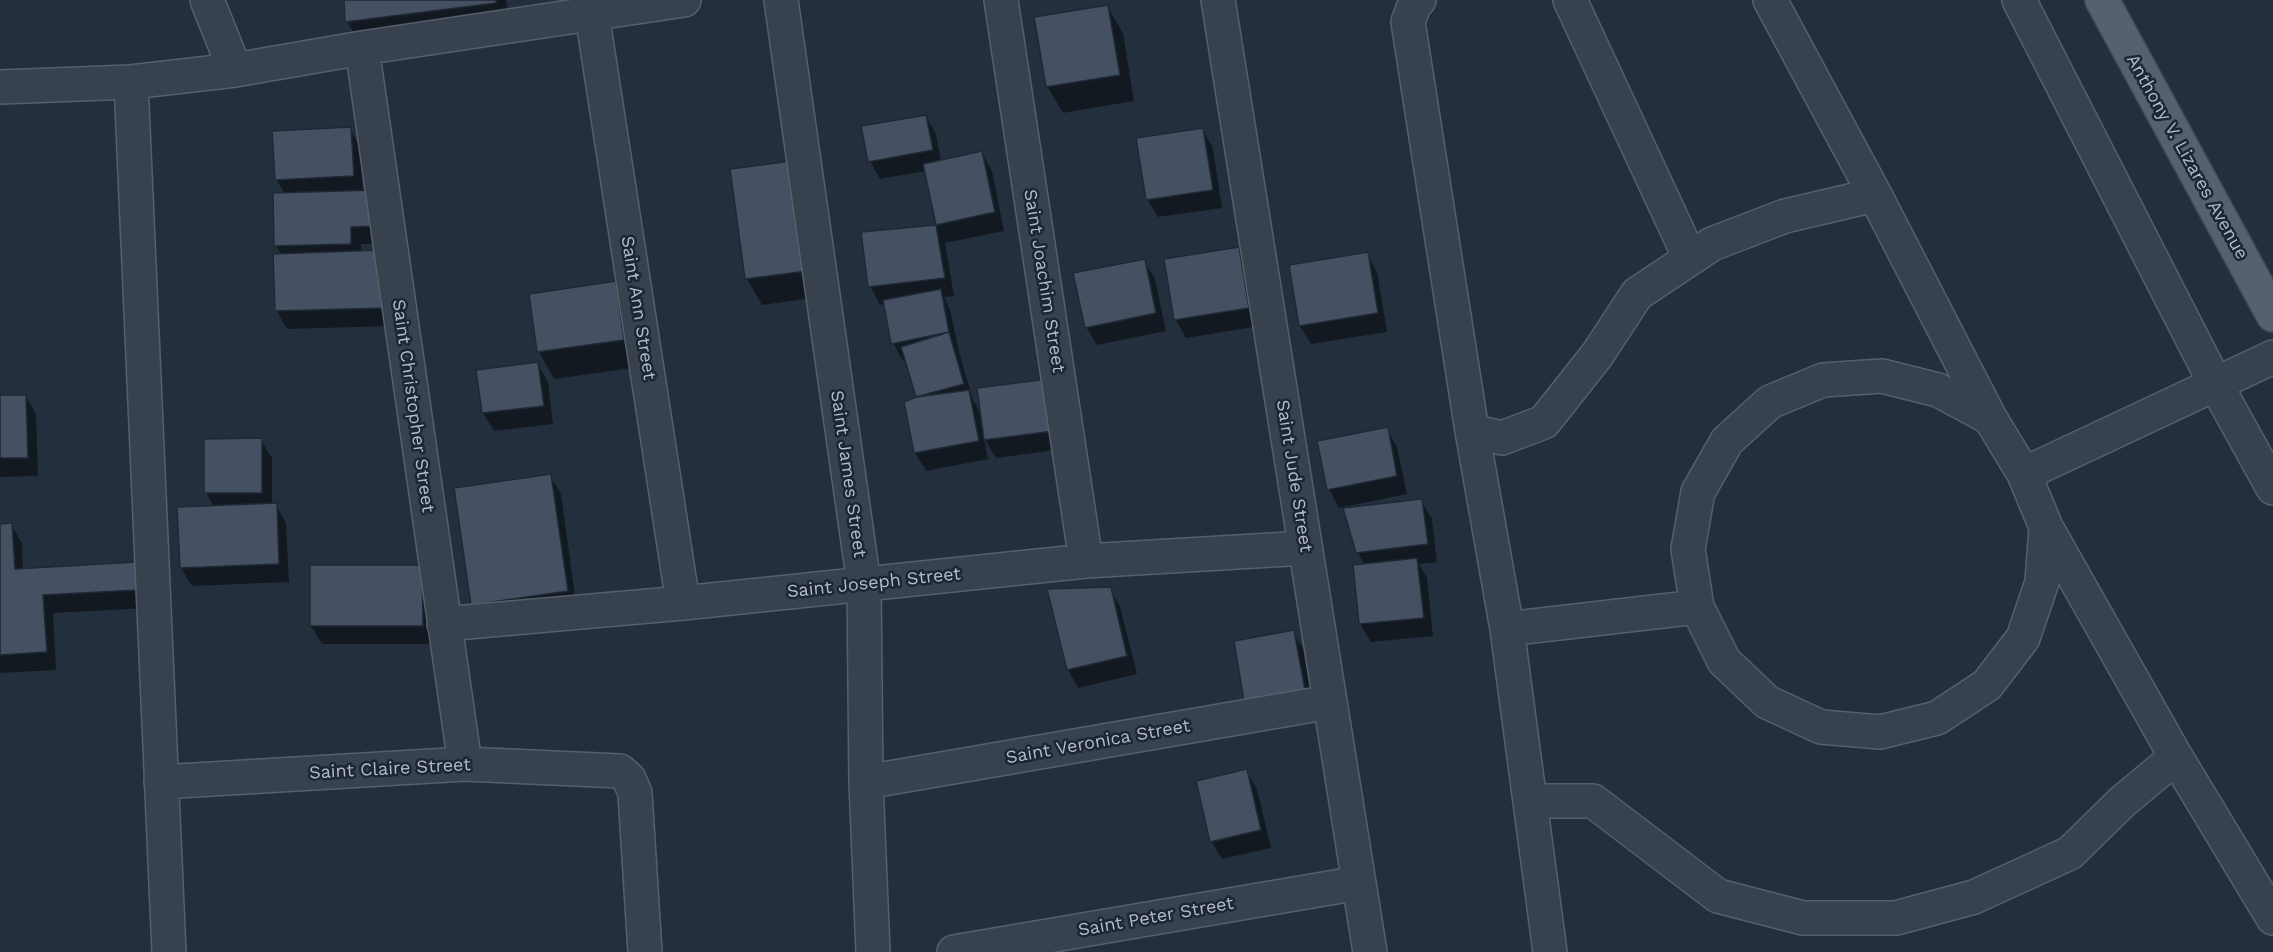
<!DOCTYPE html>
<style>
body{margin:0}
canvas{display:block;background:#242f3e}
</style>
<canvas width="2273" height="952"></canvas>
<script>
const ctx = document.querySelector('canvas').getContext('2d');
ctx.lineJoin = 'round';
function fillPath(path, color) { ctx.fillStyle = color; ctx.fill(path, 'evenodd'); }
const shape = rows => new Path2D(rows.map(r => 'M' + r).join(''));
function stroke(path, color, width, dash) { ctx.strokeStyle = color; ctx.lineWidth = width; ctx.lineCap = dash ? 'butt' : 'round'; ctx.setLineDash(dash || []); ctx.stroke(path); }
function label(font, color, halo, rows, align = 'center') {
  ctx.font = font + ' "Work Sans",sans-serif'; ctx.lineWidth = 5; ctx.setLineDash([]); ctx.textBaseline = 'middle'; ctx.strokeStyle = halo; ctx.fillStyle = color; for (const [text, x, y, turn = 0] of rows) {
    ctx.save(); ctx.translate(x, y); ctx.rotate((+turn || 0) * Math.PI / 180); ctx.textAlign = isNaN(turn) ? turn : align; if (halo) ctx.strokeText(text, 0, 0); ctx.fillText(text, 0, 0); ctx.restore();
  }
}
fillPath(shape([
 [345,0,506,0,511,30,362,48,347,21],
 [1107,6,1123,33,1134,101,1063,113,1047,86],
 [926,116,936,134,941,161,982,153,992,171,1004,231,945,243,954,296,944,297,950,309,959,352,973,400,982,416,1047,381,1064,449,996,458,984,438,988,459,926,471,915,453,918,398,907,361,903,361,893,343,885,304,880,305,870,286,863,233,938,226,926,171,880,179,870,161],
 [350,129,360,147,363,192,384,244,361,244,361,252,394,326,287,329,277,311,275,255,281,255,276,245,285,194,276,179],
 [1202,129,1213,148,1222,208,1158,217,1147,199],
 [732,170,821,297,762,305,747,279],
 [1238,249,1248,267,1259,326,1186,338,1176,320,1165,261],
 [1367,254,1377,272,1387,332,1311,344,1300,326,1291,266],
 [1144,261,1155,279,1166,331,1097,345,1086,327],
 [615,283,630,309,639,367,554,379,539,352,530,295],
 [538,364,548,382,553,424,494,431,483,413],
 [26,396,36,414,38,476,0,477,0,397],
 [1387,429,1397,447,1407,494,1339,508,1329,489],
 [261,440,272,458,272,505,276,505,286,523,289,582,192,586,181,568,214,507,206,492],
 [550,476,561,494,577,610,483,623,472,605],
 [1421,501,1432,519,1437,562,1419,564,1427,578,1433,636,1371,642,1360,624,1365,565,1357,552],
 [11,524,22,543,23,570,135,563,148,608,53,613,56,670,0,673,0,525],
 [312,566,432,584,432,644,322,644,311,626],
 [1110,588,1120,607,1137,674,1078,688,1068,670,1049,590],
 [1293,632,1304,650,1314,708,1235,642],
 [1246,771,1257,789,1271,848,1222,859,1211,841]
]), '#0007');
const building = shape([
 [344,0,496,0,496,3,345,22,344,0],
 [1108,5,1120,75,1046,87,1034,17,1108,5],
 [926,115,933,150,868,162,861,126,926,115],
 [351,127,354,176,275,180,272,131,351,127],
 [1203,128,1213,190,1146,200,1136,138,1203,128],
 [982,151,995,212,936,225,923,164,982,151],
 [792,161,807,271,745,279,730,169,792,161],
 [374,190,375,226,351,227,351,244,274,246,273,193,374,190],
 [936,225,945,278,868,287,861,232,936,225],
 [1239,247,1249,308,1174,320,1164,259,1239,247],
 [382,250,384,308,275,311,273,254,382,250],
 [1368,252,1378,313,1299,326,1289,265,1368,252],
 [1145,259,1156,313,1085,328,1073,273,1145,259],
 [616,281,624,340,537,352,529,294,616,281],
 [941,289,949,332,891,344,883,300,941,289],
 [949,332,964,384,916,397,901,347,949,332],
 [538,362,544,406,482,413,476,370,538,362],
 [1048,379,1054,431,984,440,977,388,1048,379],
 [969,390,979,441,914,453,904,402,916,397,969,390],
 [0,395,26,395,28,458,0,458,0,395],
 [1388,427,1397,476,1327,490,1317,441,1388,427],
 [262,438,262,493,204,493,204,439,262,438],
 [551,474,568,591,471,605,454,488,551,474],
 [1422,499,1428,544,1356,553,1343,508,1422,499],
 [277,503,279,564,180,568,177,507,277,503],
 [12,523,15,569,136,562,138,590,43,595,47,652,0,655,0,524,12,523],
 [1417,558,1424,618,1359,624,1353,565,1417,558],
 [310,565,422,565,423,626,310,626,310,565],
 [1111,587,1127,656,1067,670,1047,589,1111,587],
 [1294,630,1305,690,1244,701,1234,641,1294,630],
 [1247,769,1261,830,1210,842,1196,781,1247,769]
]);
fillPath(building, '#455162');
stroke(building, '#1f2835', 1.5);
const minor = shape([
 [207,0,235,70,362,48,684,0],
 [781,0,864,584,866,782,873,952],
 [1001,0,1086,561],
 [1218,0,1370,952],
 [1419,0,1415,3,1408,22,1472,431,1507,629,1550,952],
 [1570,0,1690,258],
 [1770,0,1875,195,1990,418,2024,474,2046,527,2176,757,2273,918],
 [2019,0,2215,383,2273,488],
 [592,14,683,603],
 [362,48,465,764],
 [131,82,169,952],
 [0,87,131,82,235,70],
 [1990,418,1938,390,1882,376,1823,380,1770,402,1727,441,1698,492,1688,549,1697,607,1724,661,1767,702,1821,727,1880,732,1937,718,1987,685,2023,638,2042,582,2046,527],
 [1472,431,1502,438,1544,422,1597,355,1637,294,1712,244,1785,216,1875,195],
 [2024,474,2273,357],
 [444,624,683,603,1086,561,1305,548],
 [1507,629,1697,607],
 [161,782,465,764,620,771,629,779,635,793,645,952],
 [866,782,1330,702],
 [1530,801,1593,801,1718,896,1803,918,1896,918,1974,897,2070,853,2122,802,2176,757],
 [954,952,1359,883]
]);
const major = shape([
 [2102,0,2273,315]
]);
stroke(minor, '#565f6c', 36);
stroke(major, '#414a57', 36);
stroke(minor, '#38414e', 33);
stroke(major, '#56606e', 33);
label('18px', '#b4bcc9', '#1d2633', [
 ["Anthony V. Lizares Avenue",2187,157,61],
 ["Saint Joachim Street",1044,281,81],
 ["Saint Ann Street",638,308,81],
 ["Saint Christopher Street",413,406,82],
 ["Saint James Street",848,474,82],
 ["Saint Jude Street",1294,476,81],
 ["Saint Joseph Street",874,583,-6],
 ["Saint Veronica Street",1098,742,-10],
 ["Saint Claire Street",390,769,-3],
 ["Saint Peter Street",1156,917,-10]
]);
</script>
